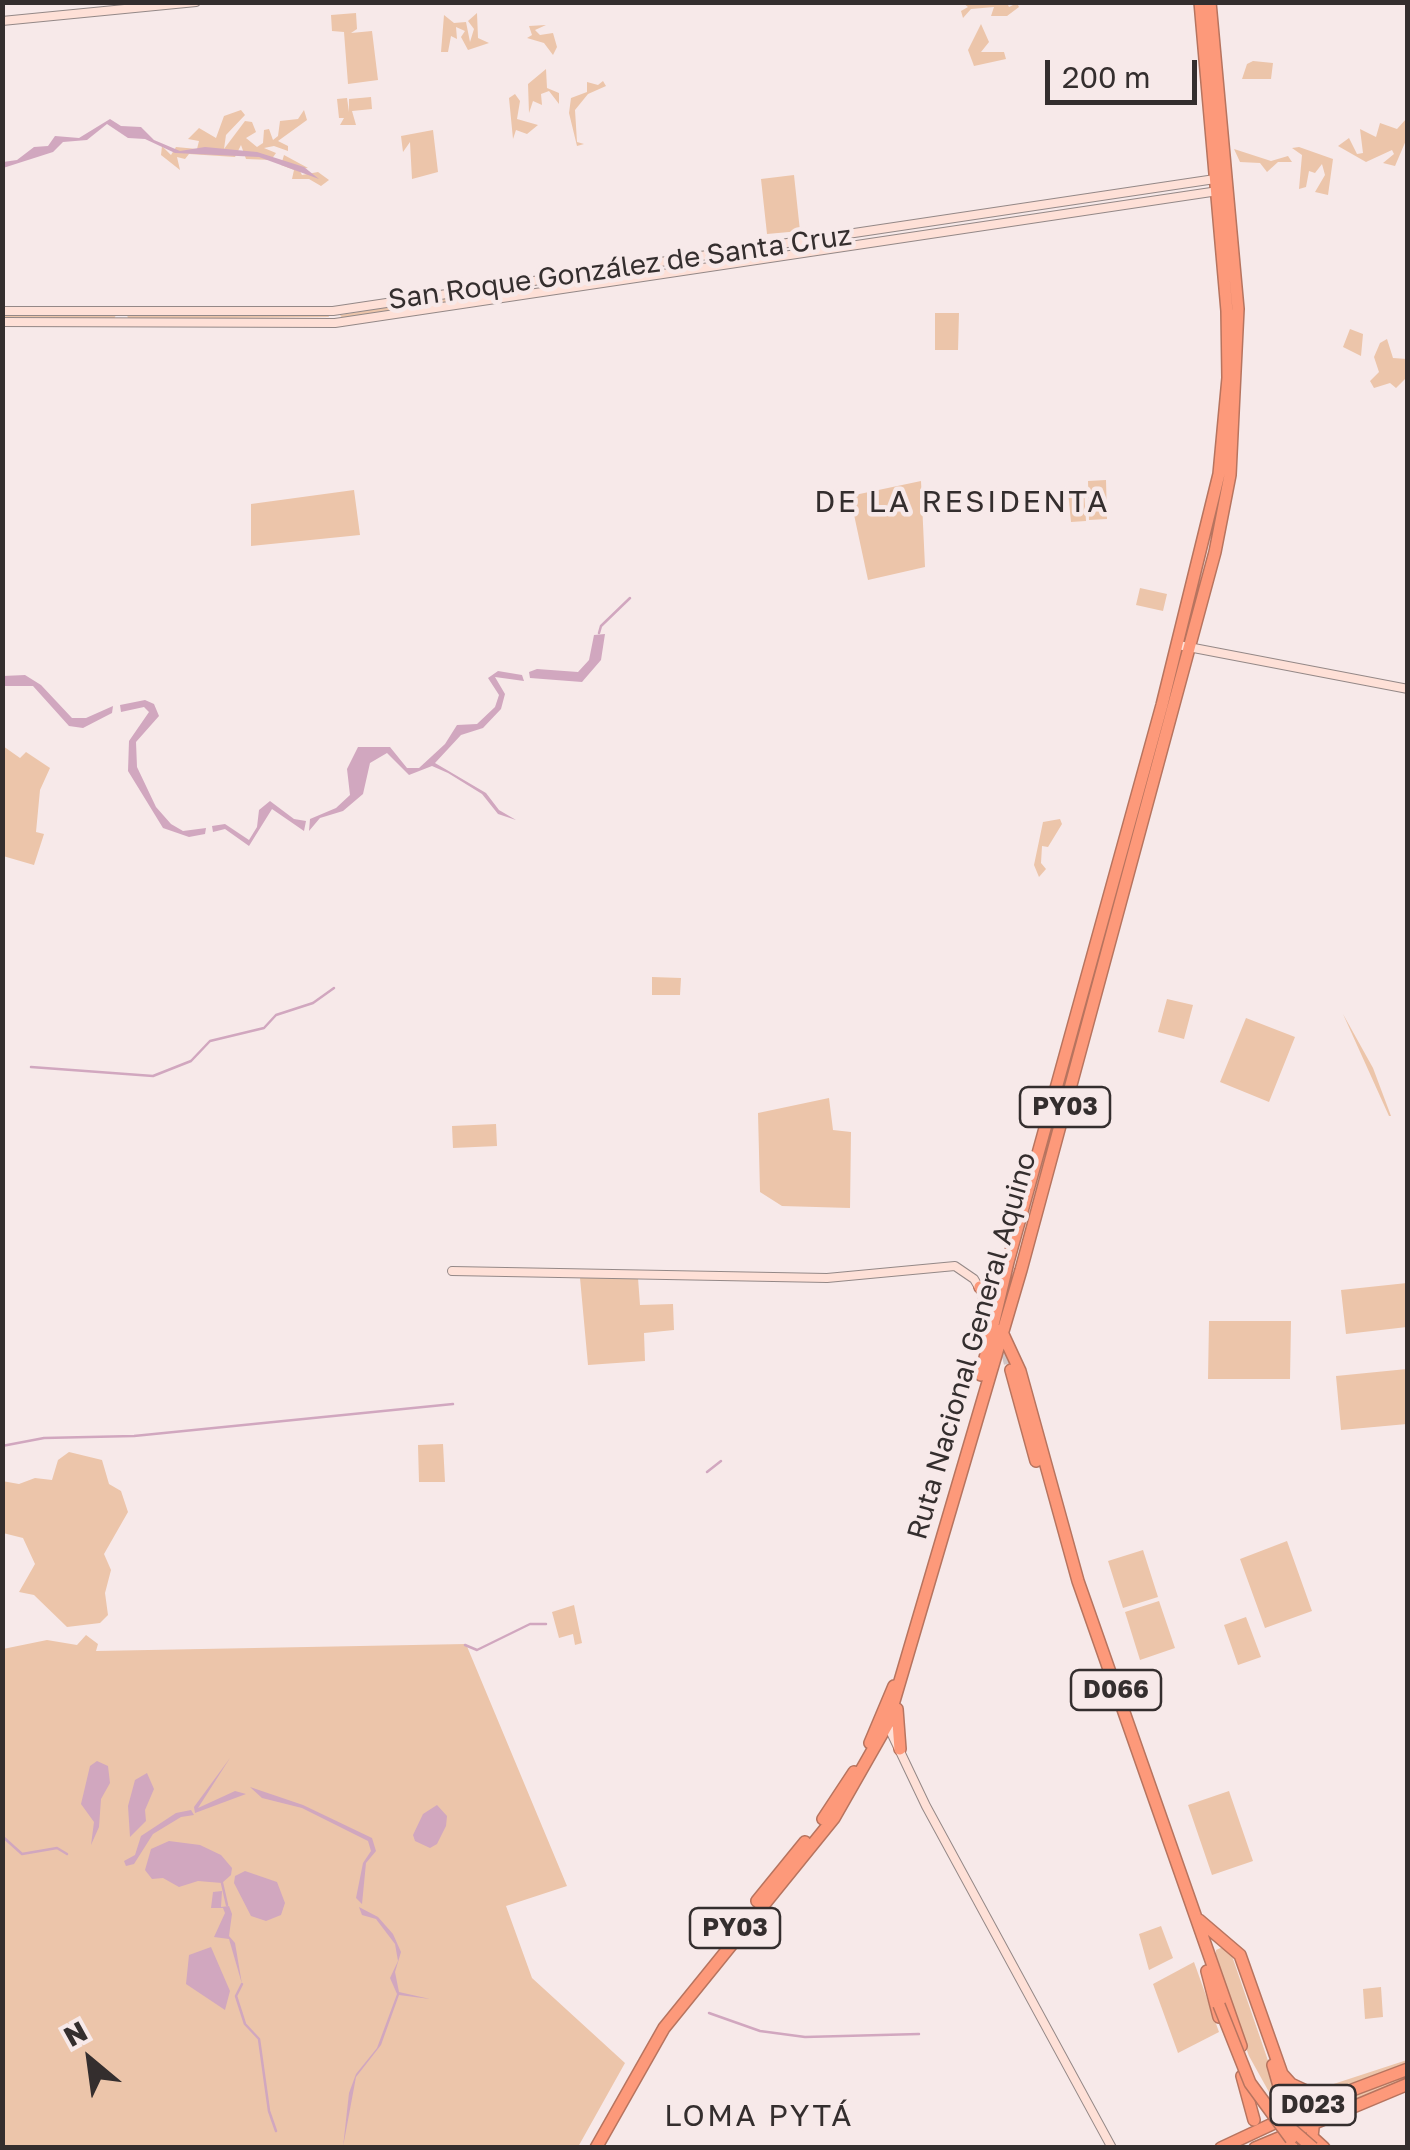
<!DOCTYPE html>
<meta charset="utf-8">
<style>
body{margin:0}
#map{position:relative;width:1410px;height:2150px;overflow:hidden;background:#f7e9e9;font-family:"Golos Text",sans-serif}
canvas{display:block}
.frame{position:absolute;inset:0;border:5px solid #342e2e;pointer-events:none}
.north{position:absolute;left:40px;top:2010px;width:100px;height:100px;-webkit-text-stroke:8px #f7e9e9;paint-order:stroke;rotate:331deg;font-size:28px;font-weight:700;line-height:40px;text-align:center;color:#342e2e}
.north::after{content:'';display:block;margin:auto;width:35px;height:45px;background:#342e2e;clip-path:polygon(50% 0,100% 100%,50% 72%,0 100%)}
.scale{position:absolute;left:1045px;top:60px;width:152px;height:45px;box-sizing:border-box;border:5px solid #342e2e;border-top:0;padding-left:12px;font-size:30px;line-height:35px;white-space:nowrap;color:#342e2e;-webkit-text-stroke:8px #f7e9e9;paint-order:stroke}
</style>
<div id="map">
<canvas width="1410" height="2150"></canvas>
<div class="frame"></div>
<div class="north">N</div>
<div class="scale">200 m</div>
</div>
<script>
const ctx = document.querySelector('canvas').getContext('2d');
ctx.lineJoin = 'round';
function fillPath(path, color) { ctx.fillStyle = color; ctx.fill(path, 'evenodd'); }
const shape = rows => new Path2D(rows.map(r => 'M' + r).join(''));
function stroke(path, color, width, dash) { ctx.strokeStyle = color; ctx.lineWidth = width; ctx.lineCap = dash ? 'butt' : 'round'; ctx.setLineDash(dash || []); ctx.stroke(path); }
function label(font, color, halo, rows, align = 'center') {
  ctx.font = font + ' "Golos Text",sans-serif'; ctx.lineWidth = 9; ctx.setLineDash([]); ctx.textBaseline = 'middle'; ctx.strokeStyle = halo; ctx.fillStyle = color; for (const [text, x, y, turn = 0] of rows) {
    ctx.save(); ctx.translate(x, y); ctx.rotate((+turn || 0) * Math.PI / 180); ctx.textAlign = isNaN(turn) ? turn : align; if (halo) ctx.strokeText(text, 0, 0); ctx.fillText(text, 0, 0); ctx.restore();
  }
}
fillPath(shape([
 [963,3,1007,3,1009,7,1017,3,1019,7,1007,16,991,16,994,7,971,9,963,18,961,11,968,7],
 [356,13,357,29,351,33,372,31,378,80,348,84,344,32,332,31,331,15],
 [477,13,478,38,489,43,468,50,461,37,465,31,456,27,457,39,451,36,448,52,441,52,444,15,454,23,466,22,470,42,474,29,468,21],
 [981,24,989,42,981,52,1004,52,1006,59,974,66,968,50],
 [546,25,535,30,540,35,553,33,557,47,553,55,544,43,527,38,532,35,529,26],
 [1253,61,1273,63,1271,79,1242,79,1247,64],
 [546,69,547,88,559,93,559,104,549,91,541,94,542,105,533,101,529,113,528,84],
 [603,81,606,86,588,94,575,110,577,142,584,144,577,146,569,113,571,98,587,92,587,82,598,85],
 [515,94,520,101,517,119,538,125,527,134,516,130,513,139,509,98],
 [371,97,372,109,352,111,356,125,340,125,344,118,339,118,337,99,347,98,349,112,349,99],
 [241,110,245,115,226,135,224,149,245,121,252,122,256,132,246,138,257,147,263,143,264,130,269,129,273,140,278,136,280,121,298,119,304,110,307,120,278,141,288,146,288,151,274,146,264,148,276,153,271,160,246,159,241,145,235,157,189,154,185,159,177,157,180,170,161,155,162,146,171,155,176,147,197,149,199,141,188,139,199,128,216,138,224,116],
 [1407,118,1407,138,1395,166,1383,163,1394,154,1392,150,1366,162,1338,146,1349,138,1357,154,1363,153,1360,129,1376,137,1380,123,1397,129],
 [433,130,438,172,412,179,410,142,403,152,401,136],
 [1299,147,1333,159,1328,195,1315,192,1325,175,1322,164,1315,173,1309,171,1306,187,1299,189,1302,155,1292,148],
 [1234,149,1271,161,1288,156,1292,162,1278,162,1267,172,1260,163,1240,162],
 [284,155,308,168,299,169,302,175,318,172,329,180,321,186,309,179,292,179,294,170,281,165],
 [794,175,800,231,767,234,761,179],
 [460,295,460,301,343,319,340,315],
 [3,312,115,313,116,315,114,319,3,317],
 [935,313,959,313,958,350,935,350],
 [127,314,328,314,329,317,128,319],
 [1350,329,1363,334,1361,356,1343,347],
 [1387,339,1393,358,1407,359,1407,377,1396,388,1390,383,1374,388,1370,381,1379,372,1374,357,1380,343],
 [1106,480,1107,519,1089,520,1088,481],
 [921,481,925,567,868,580,850,496],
 [354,490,360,535,251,546,251,504],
 [1084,490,1086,521,1071,522,1068,491],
 [1140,588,1167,594,1163,611,1136,605],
 [3,746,20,758,26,752,50,768,40,790,36,832,44,834,34,865,3,856],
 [1060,819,1062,824,1048,847,1042,846,1041,863,1046,869,1039,877,1034,865,1043,822],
 [652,977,681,978,680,995,652,995],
 [1167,999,1193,1005,1184,1039,1158,1032],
 [1343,1014,1373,1068,1391,1116,1389,1116],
 [1246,1018,1295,1037,1269,1102,1220,1082],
 [829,1098,833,1130,851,1132,850,1208,782,1206,760,1192,758,1113],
 [496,1124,497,1146,453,1148,452,1126],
 [580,1278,638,1278,640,1305,673,1304,674,1330,644,1333,645,1361,588,1365],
 [1407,1283,1407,1327,1346,1334,1341,1290],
 [1209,1321,1291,1321,1290,1379,1208,1379],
 [1407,1369,1407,1424,1341,1430,1336,1376],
 [443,1444,445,1482,419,1482,418,1445],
 [69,1452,102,1460,109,1484,121,1491,128,1512,104,1554,111,1570,105,1593,108,1615,100,1623,67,1627,34,1595,19,1592,35,1564,23,1538,3,1533,2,1481,19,1484,35,1478,52,1480,58,1460],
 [1287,1541,1312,1611,1265,1628,1240,1559],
 [1143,1550,1158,1597,1123,1608,1108,1561],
 [1159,1601,1175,1648,1140,1660,1125,1612],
 [574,1605,582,1643,575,1645,573,1634,559,1638,552,1612],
 [1246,1617,1261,1657,1238,1665,1224,1625],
 [86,1635,98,1644,96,1651,466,1644,567,1886,506,1906,532,1978,625,2063,578,2147,3,2148,3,1649,47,1640,77,1645],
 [1229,1791,1253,1861,1212,1875,1188,1805],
 [1161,1926,1173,1958,1149,1970,1139,1934],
 [1223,1947,1232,1956,1274,2078,1274,2101,1249,2056,1215,1964,1216,1950],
 [1194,1962,1219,2032,1178,2053,1153,1984],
 [1381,1987,1383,2017,1365,2019,1363,1989],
 [1407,2060,1407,2066,1282,2112,1309,2092],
 [1407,2072,1407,2080,1295,2125,1289,2119]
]), '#ecc5aa');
fillPath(shape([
 [110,119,121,126,141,127,154,140,180,151,205,147,257,152,304,167,319,179,259,157,175,153,145,139,128,138,107,124,87,140,63,142,53,152,3,168,3,162,17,160,34,147,48,146,55,136,79,138],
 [605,634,601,660,582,682,530,678,529,672,537,669,578,672,589,660,594,635],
 [498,671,522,675,524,681,495,677,505,694,501,709,483,728,461,735,435,763,486,793,499,810,516,820,498,814,482,794,448,773,432,766,409,775,387,753,370,763,363,794,343,811,320,818,309,831,310,819,336,808,350,795,347,769,358,747,390,747,407,768,419,768,445,744,457,725,477,724,495,707,499,695,488,678],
 [25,675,41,685,72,718,86,718,113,706,112,713,83,728,69,726,33,686,3,686,3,676],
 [145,700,154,704,159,716,136,742,137,767,156,807,171,824,183,831,206,828,205,834,189,837,163,828,128,771,129,741,149,712,144,707,121,712,120,705],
 [270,801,294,819,306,821,304,831,272,809,249,846,225,829,213,832,212,826,225,824,249,840,257,827,259,810],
 [230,1758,198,1808,235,1791,246,1794,195,1813,194,1807],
 [97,1761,108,1766,110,1783,101,1799,99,1827,91,1845,94,1822,81,1804,90,1766],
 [147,1773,154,1789,145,1810,146,1821,130,1837,128,1806,135,1780],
 [250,1787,303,1805,372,1838,376,1851,366,1863,362,1904,356,1898,363,1863,371,1851,368,1841,302,1808,262,1798],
 [437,1805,447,1816,446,1826,437,1844,430,1848,415,1841,413,1835,423,1814],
 [191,1810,194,1815,181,1817,153,1834,134,1864,126,1866,124,1861,135,1855,141,1836,176,1813],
 [169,1841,200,1845,221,1855,232,1868,231,1875,222,1883,198,1881,179,1887,163,1878,152,1879,145,1870,151,1849],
 [245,1871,277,1882,285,1903,281,1915,266,1921,251,1916,234,1883,235,1876],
 [222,1891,221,1907,229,1906,232,1914,229,1936,235,1943,242,1984,229,1939,214,1937,225,1913,223,1908,211,1908,213,1892],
 [359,1907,378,1917,393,1934,401,1952,395,1972,399,1992,430,1999,399,1995,381,2045,356,2077,343,2147,349,2093,356,2074,377,2048,397,1994,390,1978,398,1961,395,1944,376,1919,362,1915],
 [211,1947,230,1991,225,2010,186,1984,189,1955]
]), '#d1a7bf');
stroke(shape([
 [599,633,601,626,630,598],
 [31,1067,153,1076,191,1061,210,1041,264,1028,276,1015,313,1003,334,988],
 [2,1446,44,1438,134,1436,453,1404],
 [707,1472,721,1461],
 [465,1645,477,1650,530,1624,546,1624],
 [2,1836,22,1854,57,1848,67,1854],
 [222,1883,227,1905],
 [242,1984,236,1996,245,2024,259,2039,269,2111,276,2131],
 [709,2013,760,2031,805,2037,919,2034]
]), '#d1a7bf', 2.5);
stroke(shape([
 [1008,1288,1001,1331,1011,1370]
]), '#d0c4c4', 11, [11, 5.5]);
const secondary = shape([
 [2,21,196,2],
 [2,311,333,311,1215,179],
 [2,322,335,323,1218,191],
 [1178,645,1408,689],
 [452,1271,827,1278,955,1266,974,1279,995,1315],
 [887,1724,926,1806,1112,2148]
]);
const highway = shape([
 [980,1287,990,1294,999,1284],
 [984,1301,988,1335],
 [1001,1330,1020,1371,1078,1581,1241,2046],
 [1011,1370,1036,1461],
 [981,1375,1008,1262,1162,705,1219,474,1228,378,1227,311,1200,2],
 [897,1709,900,1749],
 [870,1743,894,1686],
 [823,1819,854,1772],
 [757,1901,805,1842],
 [1199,1920,1240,1955,1282,2074,1291,2084,1306,2091],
 [1207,1971,1219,2017],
 [1273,2065,1279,2086,1275,2109],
 [1242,2076,1254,2120],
 [1313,2128,1312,2137,1324,2148],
 [596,2148,664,2028,834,1818,887,1725,1021,1270,1215,552,1230,475,1238,309,1210,2],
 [1221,2148,1315,2104,1408,2069],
 [1255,2148,1408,2084],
 [1270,2148,1279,2143,1293,2148]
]);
stroke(secondary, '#948887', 10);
stroke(highway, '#b7745f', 14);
stroke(secondary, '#fee0d7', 8);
stroke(highway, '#fd997a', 11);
const highwayBridge = shape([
 [1219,2005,1250,2083,1291,2139],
 [1290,2128,1313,2148]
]);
stroke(highwayBridge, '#b7745f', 14, []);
stroke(highwayBridge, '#fd997a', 11);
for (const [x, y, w] of [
 [1065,1107,90],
 [1116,1690,90],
 [735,1928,90],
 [1313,2105,85]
]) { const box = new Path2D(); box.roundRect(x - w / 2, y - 20, w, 40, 8); ctx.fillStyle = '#f7e9e9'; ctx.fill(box); stroke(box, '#342e2e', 2.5); }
label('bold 25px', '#342e2e', null, [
 ["PY03",1065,1107],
 ["D066",1116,1690],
 ["PY03",735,1928],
 ["D023",1313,2105]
]);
label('28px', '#342e2e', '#f7e9e9', [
 ["San Roque González de Santa Cruz",620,268,-8],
 ["Ruta Nacional General Aquino",972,1346,-74]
]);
ctx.letterSpacing = '2.5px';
label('30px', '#342e2e', '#f7e9e9', [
 ["DE LA RESIDENTA",962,502],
 ["LOMA PYTÁ",759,2116]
]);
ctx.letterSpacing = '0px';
</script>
